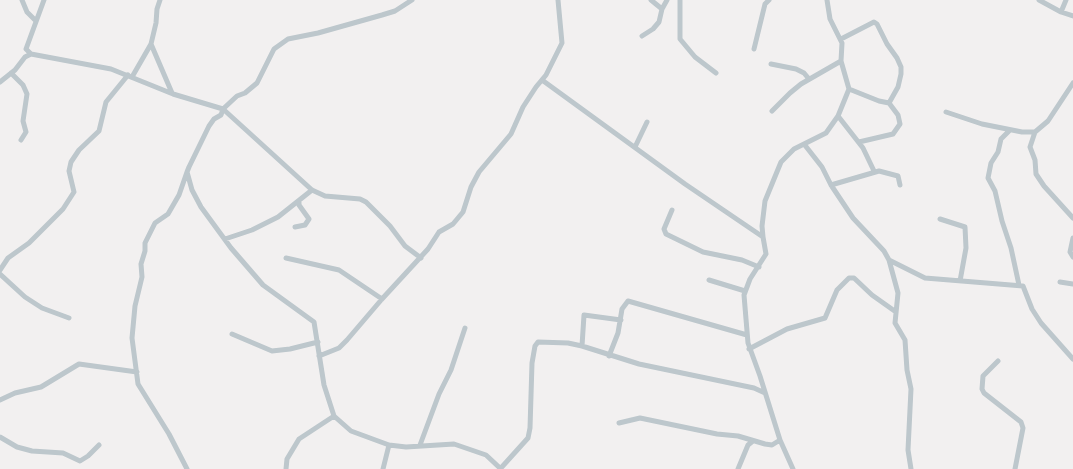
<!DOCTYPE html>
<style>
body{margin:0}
canvas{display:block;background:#f2f0f0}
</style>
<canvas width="1073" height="469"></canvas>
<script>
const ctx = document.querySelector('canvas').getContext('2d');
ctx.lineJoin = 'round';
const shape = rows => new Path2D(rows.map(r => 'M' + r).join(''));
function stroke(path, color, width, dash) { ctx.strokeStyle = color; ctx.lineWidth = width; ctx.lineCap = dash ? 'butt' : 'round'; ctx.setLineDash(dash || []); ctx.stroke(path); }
stroke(shape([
 [22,0,27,12,36,21],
 [412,0,395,11,382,15,318,33,288,39,274,49,257,83,245,93,237,96,223,109,312,190,325,196,360,199,366,202,390,226,405,246,421,258],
 [680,0,680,39,695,57,716,73],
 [1039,0,1061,12,1073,16],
 [662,9,667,0],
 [1061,12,1066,0],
 [642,36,653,29,659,22,662,9,651,0],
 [841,39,874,22,877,24,887,44,897,58,901,67,901,74,898,87,889,103],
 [151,44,172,93],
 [754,49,765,4,769,0],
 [31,54,26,49,44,0],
 [771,64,796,69,804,73,809,79],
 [11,73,23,85,27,94,23,121,26,132,21,140],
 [132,77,151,44,156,23,157,9,160,0],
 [542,80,685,184,763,237,766,254,750,279,744,295,748,343,760,376,780,440,793,469],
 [0,82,15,70,25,57,31,54,111,69,173,94,223,109,221,115,214,119,209,126,189,167,187,172,192,190,201,207,231,248,263,285,314,322,324,385,334,416,351,431,389,445,406,447,454,444,486,455,501,469],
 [849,89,879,101,889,103,898,115,900,124,893,134,859,142],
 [772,111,790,93,801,84,841,61],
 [946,112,982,124,1022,132,1035,132,1048,121,1073,83],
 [838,116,863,148,874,171],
 [1010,130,1001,139,998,152,991,163,988,178,995,191,1002,221,1011,248,1019,285],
 [1035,132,1030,147,1035,160,1036,174,1044,186,1073,218],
 [804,144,822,167,831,185,853,218,884,251,889,260,898,293,895,323,905,340,907,370,911,389,908,450,911,469],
 [635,147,647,122],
 [187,172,179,195,168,214,155,223,145,243,145,251,141,264,142,277,135,306,132,338,138,384,169,434,187,469],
 [831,185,879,171,898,176,900,185],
 [672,210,664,229,666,234,703,252,742,260,759,267],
 [940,219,965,227,966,248,960,281],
 [295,227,305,225,309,219,299,205,299,201],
 [763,237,762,226,765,201,781,162,794,149,826,133,838,116,849,89,841,61,842,43,830,19,827,0],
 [1073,238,1070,252,1073,257],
 [225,239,252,230,278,217,312,190],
 [286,258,339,270,382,299],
 [889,260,925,278,1023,286,1032,309,1041,323,1073,359],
 [0,270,8,258,29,243,63,209,74,192,69,171,71,162,79,150,99,131,106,102,128,75],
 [0,274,25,297,42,308,69,318],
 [709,280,745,291],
 [1060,282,1073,284],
 [232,334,272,351,290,349,318,342],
 [582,346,584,315,621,320],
 [749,349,787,329,825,318,837,290,849,278,854,278,872,295,896,312],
 [319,356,339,348,347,340,382,299,428,249,439,232,453,224,463,212,471,187,479,172,511,134,523,107,536,87,546,75,562,43,558,0],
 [609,356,618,333,622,309,628,301,747,335],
 [998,361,983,376,982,389,984,393,1021,422,1023,428,1015,469],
 [0,400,15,393,41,387,79,364,137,372],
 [619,423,640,418,717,434,738,436,765,444,772,445,780,440],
 [0,437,17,447,32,451,63,453,80,461,88,456,99,445],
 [420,445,439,394,451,370,465,328],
 [501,468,528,438,530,428,532,363,535,346,538,342,568,343,582,346,639,364,754,388,765,393],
 [286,469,287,459,299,439,334,416],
 [383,469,389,445],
 [738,469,748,445,753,441]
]), '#bdc7cc', 5);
</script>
